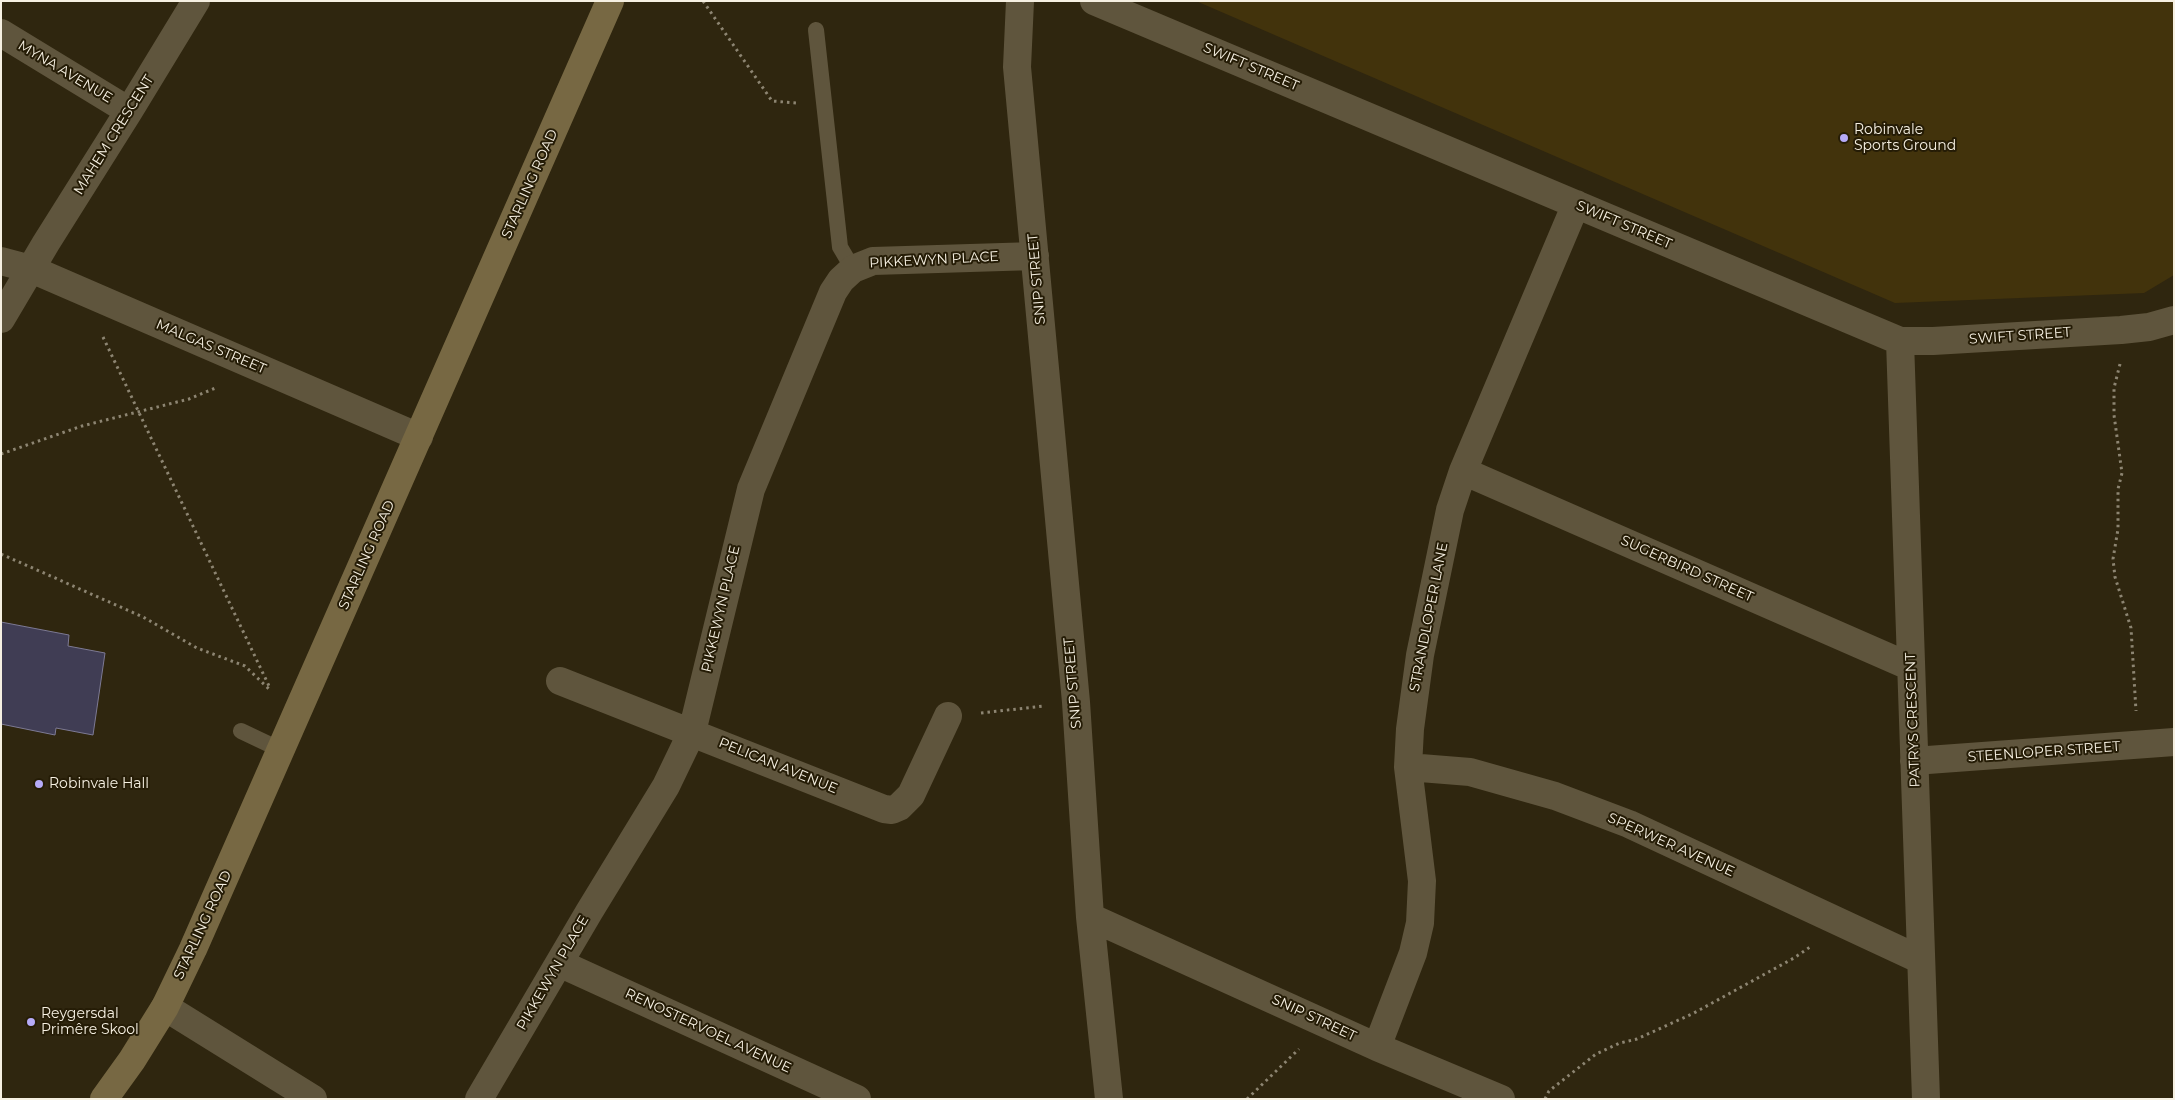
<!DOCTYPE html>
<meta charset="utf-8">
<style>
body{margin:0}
#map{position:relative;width:2175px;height:1100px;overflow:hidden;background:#2f260f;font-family:Montserrat,sans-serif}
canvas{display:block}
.frame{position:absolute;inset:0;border:2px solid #f6f0e2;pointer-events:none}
</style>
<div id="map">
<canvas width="2175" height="1100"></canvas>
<div class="frame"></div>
</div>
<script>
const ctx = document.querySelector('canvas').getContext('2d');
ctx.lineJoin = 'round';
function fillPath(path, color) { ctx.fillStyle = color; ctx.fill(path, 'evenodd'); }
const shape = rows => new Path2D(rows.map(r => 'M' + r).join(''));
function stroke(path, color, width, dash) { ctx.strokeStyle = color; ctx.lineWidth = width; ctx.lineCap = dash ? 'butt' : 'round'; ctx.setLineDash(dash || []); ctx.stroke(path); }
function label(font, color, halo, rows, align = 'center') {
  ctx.font = font + ' Montserrat,sans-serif'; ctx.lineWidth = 4; ctx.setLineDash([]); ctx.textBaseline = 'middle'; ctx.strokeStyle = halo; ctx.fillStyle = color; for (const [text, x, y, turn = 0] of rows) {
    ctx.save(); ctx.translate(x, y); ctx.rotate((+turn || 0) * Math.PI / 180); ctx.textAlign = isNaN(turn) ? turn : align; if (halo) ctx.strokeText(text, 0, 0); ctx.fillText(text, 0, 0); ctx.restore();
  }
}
fillPath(shape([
 [1196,1,2174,1,2174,275,2144,293,1895,303]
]), '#42330c');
const building = shape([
 [1,622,69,635,68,646,105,653,93,735,56,728,55,735,1,724,1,622]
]);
fillPath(building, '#403d54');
stroke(building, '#7d7a94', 1);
stroke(shape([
 [703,1,772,101,797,103],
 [103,337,270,688],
 [2120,364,2114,388,2114,415,2122,473,2118,489,2118,529,2113,559,2115,577,2131,628,2136,711],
 [1,454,82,426,189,399,218,387],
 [1,554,143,617,197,648,245,666,269,689],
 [981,713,1044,706],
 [1247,1099,1299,1049],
 [1545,1099,1549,1091,1596,1054,1620,1043,1637,1039,1694,1013,1794,958,1810,947]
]), '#8d8572', 3, [2.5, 4]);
stroke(shape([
 [816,30,840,247,853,269],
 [241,731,281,750]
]), '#5f553d', 16);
stroke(shape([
 [1020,1,1017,67,1076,702,1090,917,1109,1099],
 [1094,1,1900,341,1933,341,2121,330,2149,327,2174,320],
 [1,33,129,111],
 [1,261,31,269,419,437],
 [1,319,46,243,129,111,196,1],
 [1900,341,1926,1099],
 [1463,471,1911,667],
 [560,681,884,809,892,810,899,807,911,795,948,716],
 [1914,761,2174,742],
 [1408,767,1470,772,1555,796,1629,824,1921,960],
 [1090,917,1377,1047,1501,1099],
 [559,963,857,1099],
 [165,1007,313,1099],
 [1377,1047,1413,953,1420,923,1422,881,1408,767,1410,729,1420,655,1450,510,1463,471,1576,204],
 [479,1099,589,912,666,786,692,732,751,489,833,292,841,280,853,269,873,261,1035,256]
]), '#5f553d', 28);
stroke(shape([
 [104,1099,132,1060,165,1007,193,949,610,1]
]), '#776843', 28);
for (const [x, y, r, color] of [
 [1844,138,5,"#b6abf8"],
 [39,784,5,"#b6abf8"],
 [31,1022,5,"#b6abf8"]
]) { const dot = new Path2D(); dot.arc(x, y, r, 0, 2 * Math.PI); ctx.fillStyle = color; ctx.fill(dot); stroke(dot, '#251c06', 2); }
label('14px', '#f6f0e2', '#251c06', [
 ["SWIFT STREET",1251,67,23],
 ["MYNA AVENUE",65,72,31],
 ["MAHEM CRESCENT",114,135,-58],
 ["STARLING ROAD",530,184,-66],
 ["SWIFT STREET",1624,225,23],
 ["PIKKEWYN PLACE",934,260,-3],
 ["SNIP STREET",1037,279,-95],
 ["SWIFT STREET",2020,336,-4],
 ["MALGAS STREET",211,347,23],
 ["STARLING ROAD",367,555,-66],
 ["SUGERBIRD STREET",1687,569,24],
 ["PIKKEWYN PLACE",721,609,-77],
 ["STRANDLOPER LANE",1429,617,-79],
 ["SNIP STREET",1073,683,-95],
 ["PATRYS CRESCENT",1913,720,-92],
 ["STEENLOPER STREET",2044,752,-4],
 ["PELICAN AVENUE",778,766,22],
 ["SPERWER AVENUE",1671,845,24],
 ["STARLING ROAD",203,925,-65],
 ["PIKKEWYN PLACE",553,973,-60],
 ["SNIP STREET",1314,1018,25],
 ["RENOSTERVOEL AVENUE",708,1031,25]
]);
label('14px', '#f6f0e2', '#251c06', [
 ["Robinvale",1854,130],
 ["Sports Ground",1854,146],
 ["Robinvale Hall",49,784],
 ["Reygersdal",41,1014],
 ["Primêre Skool",41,1030]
], 'left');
</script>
